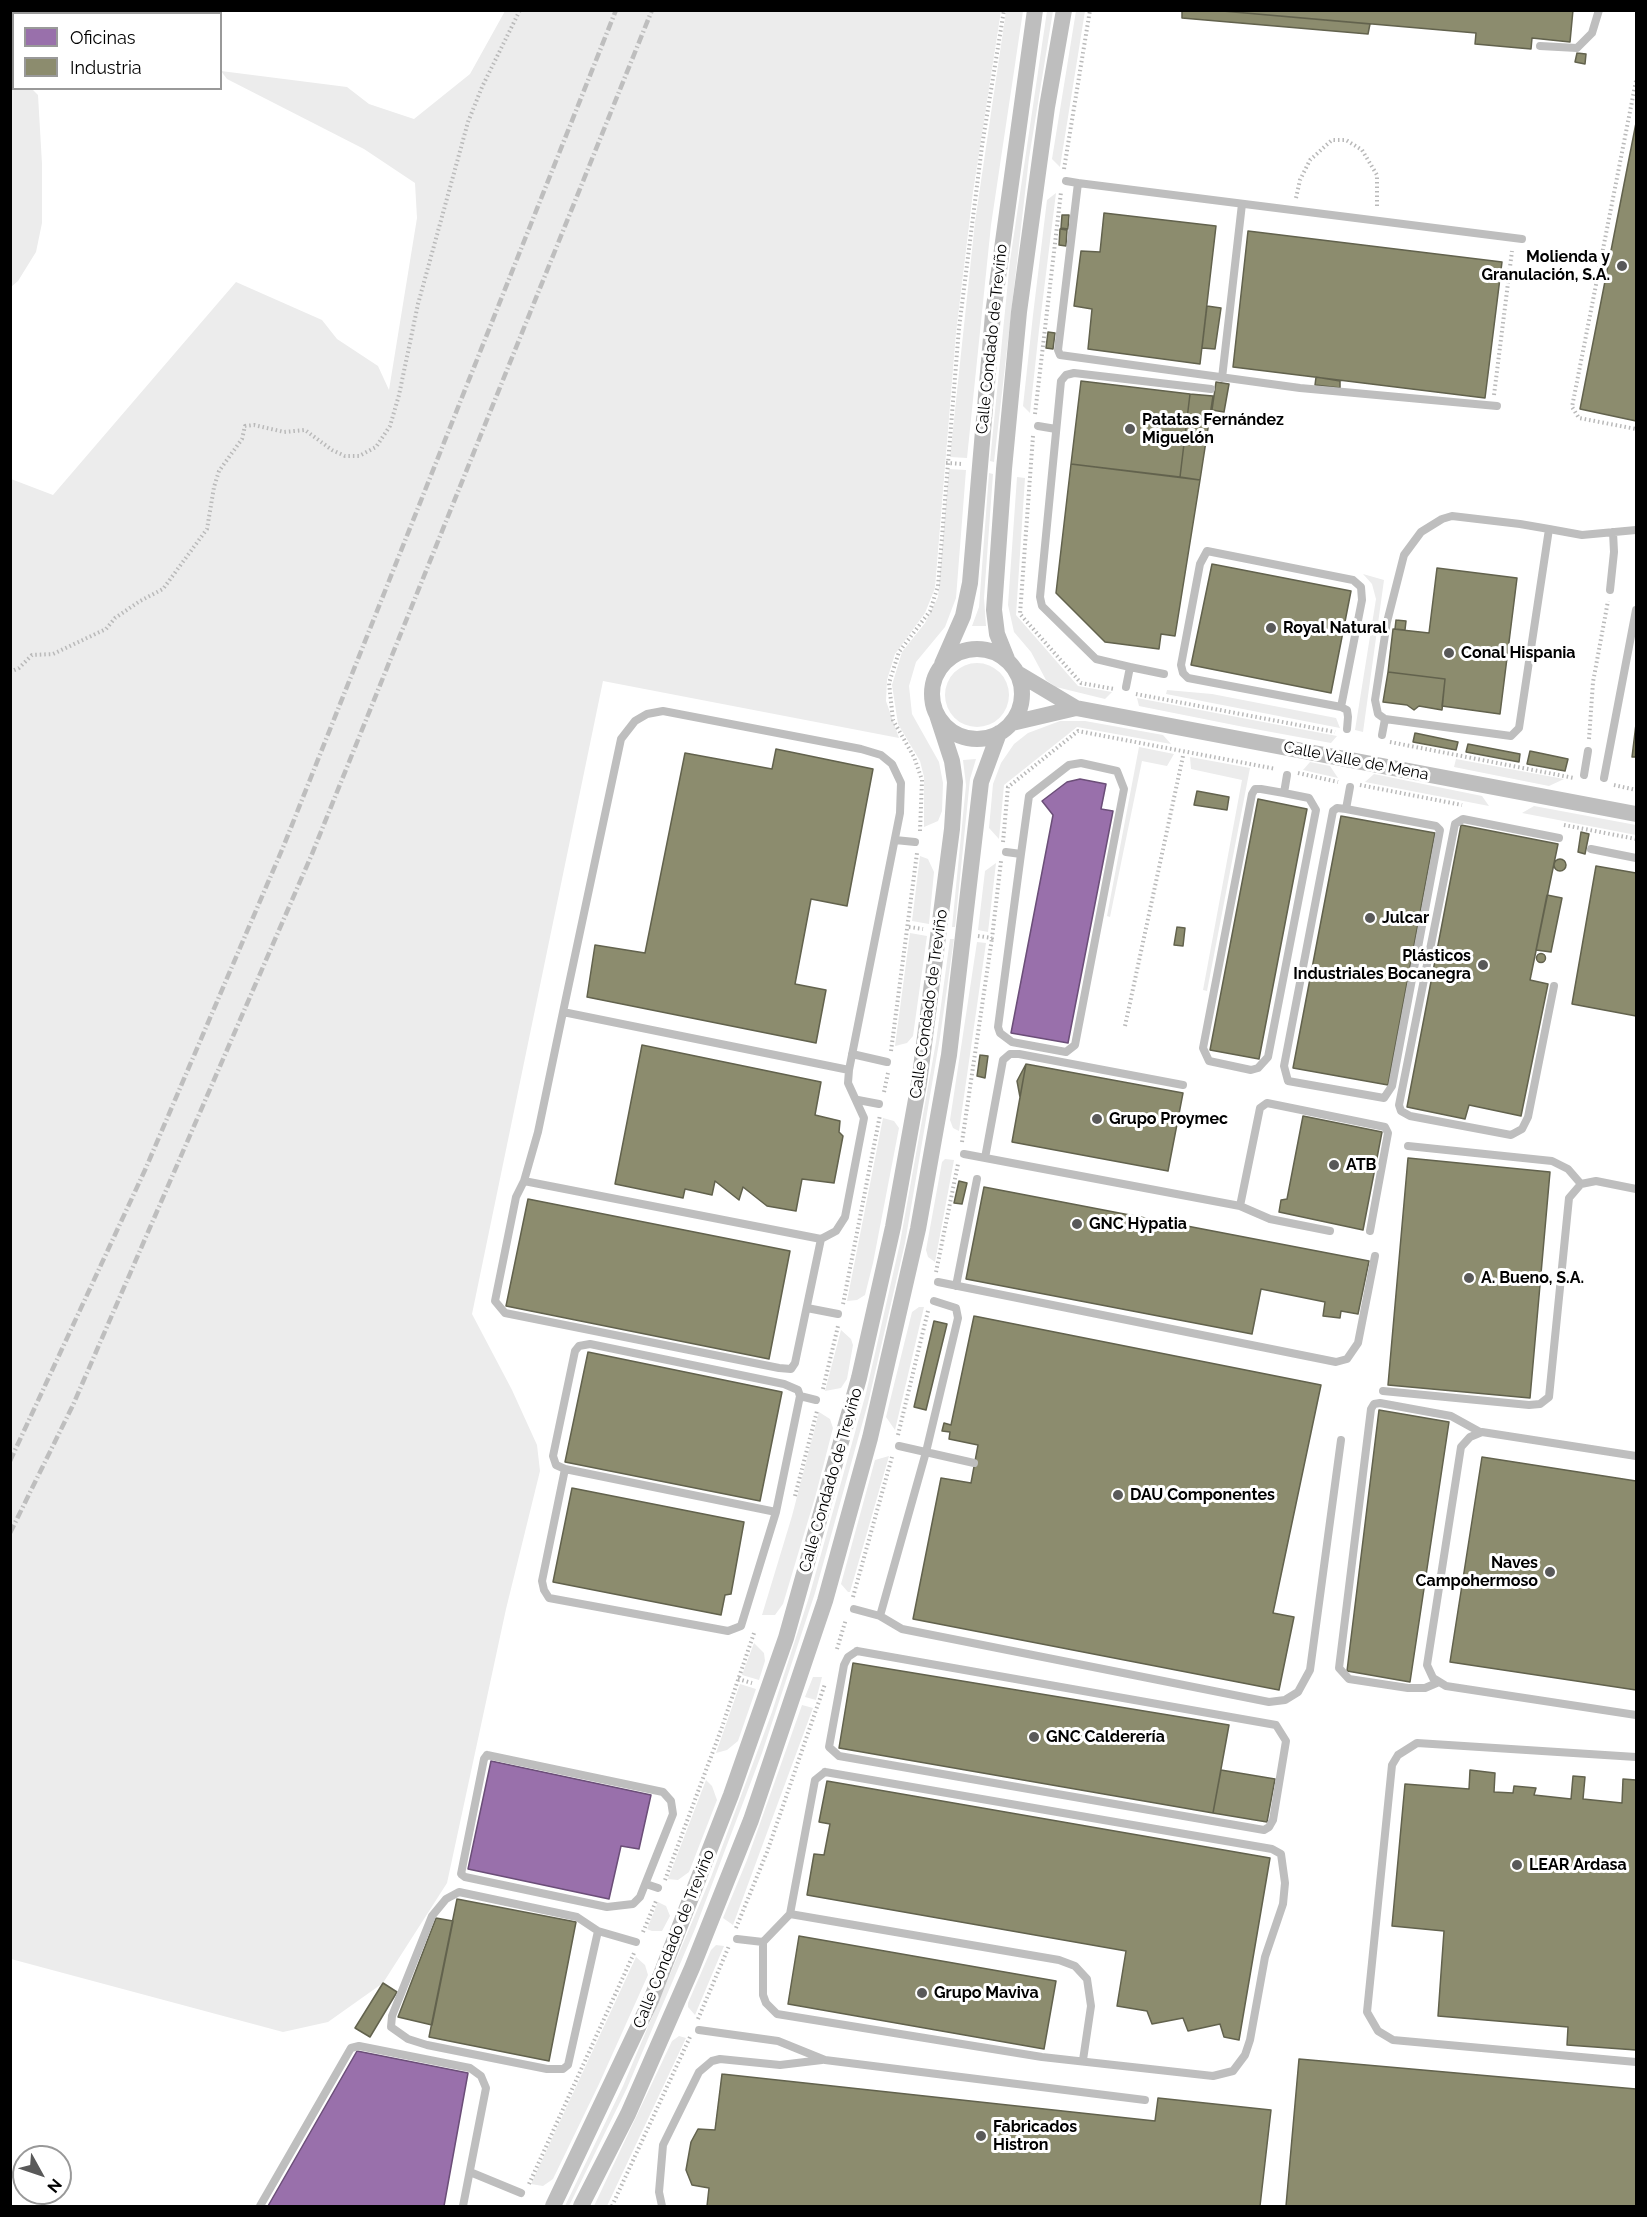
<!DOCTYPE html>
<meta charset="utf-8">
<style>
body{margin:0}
#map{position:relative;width:1647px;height:2217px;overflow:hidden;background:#fff;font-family:Raleway,sans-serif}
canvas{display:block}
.frame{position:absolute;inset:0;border:12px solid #000;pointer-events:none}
.legend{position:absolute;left:12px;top:12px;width:210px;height:78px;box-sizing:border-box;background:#fff;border:2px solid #999;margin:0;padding:8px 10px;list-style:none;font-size:18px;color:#000}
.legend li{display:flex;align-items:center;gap:12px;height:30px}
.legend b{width:30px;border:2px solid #999}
.north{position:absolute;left:12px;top:2145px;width:60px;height:60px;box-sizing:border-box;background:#fff;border:2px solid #999;border-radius:50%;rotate:130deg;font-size:16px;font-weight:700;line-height:24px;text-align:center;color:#000}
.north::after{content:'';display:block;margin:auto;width:21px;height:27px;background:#595959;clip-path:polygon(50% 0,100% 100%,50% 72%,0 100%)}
</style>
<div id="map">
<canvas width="1647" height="2217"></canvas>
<div class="frame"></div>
<ul class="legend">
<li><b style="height:16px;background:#9970ab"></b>Oficinas</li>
<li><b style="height:16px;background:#8c8c6e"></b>Industria</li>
</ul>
<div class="north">N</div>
</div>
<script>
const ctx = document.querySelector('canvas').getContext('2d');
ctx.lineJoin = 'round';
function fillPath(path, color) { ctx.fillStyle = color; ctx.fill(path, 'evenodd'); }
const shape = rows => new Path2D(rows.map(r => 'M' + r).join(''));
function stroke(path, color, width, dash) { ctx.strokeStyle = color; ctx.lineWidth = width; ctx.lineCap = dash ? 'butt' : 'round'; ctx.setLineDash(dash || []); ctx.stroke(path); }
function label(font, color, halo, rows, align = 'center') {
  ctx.font = font + ' Raleway,sans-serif'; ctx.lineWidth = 6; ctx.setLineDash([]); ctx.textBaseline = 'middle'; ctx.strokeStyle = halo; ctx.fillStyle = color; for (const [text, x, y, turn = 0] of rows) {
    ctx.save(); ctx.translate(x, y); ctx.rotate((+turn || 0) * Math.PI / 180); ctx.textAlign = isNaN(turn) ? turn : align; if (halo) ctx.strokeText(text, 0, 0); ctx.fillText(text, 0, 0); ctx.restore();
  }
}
fillPath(shape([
 [505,11,1001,11,973,192,956,333,935,588,925,613,895,654,887,680,886,701,899,738,603,681,472,1314,512,1390,537,1445,540,1471,506,1609,447,1883,383,1983,328,2022,283,2032,11,1959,11,479,53,495,236,282,322,320,337,339,378,366,389,390,417,218,415,183,364,149,227,79,221,71,347,87,369,104,414,119,470,74],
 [1006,11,1023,11,991,225,967,458,950,457,975,222],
 [1047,11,1053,11,1029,158,994,462,990,461,1010,261],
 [1076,11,1085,11,1060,167,1052,159],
 [10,72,13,73,14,88,32,89,38,95,42,164,42,223,36,252,18,281,11,287],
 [1056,193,1039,330,1030,413,1023,406,1033,315,1047,200],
 [949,469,966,470,956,598,945,627,916,662,909,686,912,714,939,762,943,783,942,811,938,821,924,827,924,777,920,761,898,724,892,685,902,652,925,623,938,597],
 [989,473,993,474,984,598,986,626,972,626,979,607],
 [1017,477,1025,478,1016,615,1078,686,1112,692,1105,699,1056,687,1046,680,1031,652,1014,632,1008,605],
 [1363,574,1384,580,1363,732,1355,730,1376,599,1372,584],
 '945 695a32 32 0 1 1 64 0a32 32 0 1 1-64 0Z',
 [1167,690,1212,694,1336,718,1340,728,1166,694],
 [1137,698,1337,736,1331,743,1244,727,1139,706],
 [1060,721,1085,721,1163,735,1171,744,1077,727,1004,785,999,839,989,828,993,784,1001,763,1014,744,1028,733],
 [1139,747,1174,754,1167,766,1142,761,1110,917,1107,916],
 [1190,757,1250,768,1207,991,1203,990,1242,780,1191,769],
 [976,759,970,779,955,927,952,927,966,785,963,760],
 [1456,759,1564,779,1549,786,1454,767],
 [1310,762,1330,766,1338,778,1303,770],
 [1374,774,1482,796,1489,806,1365,782],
 [1534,806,1636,825,1636,835,1522,813],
 [920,856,928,859,934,872,929,924,912,921],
 [996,863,988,932,978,930,985,871],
 [910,933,927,936,913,1036,907,1043,895,1046],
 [950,939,954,939,940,1037,905,1243,868,1403,815,1593,762,1753,695,1929,627,2088,569,2206,565,2206,623,2086,711,1877,772,1712,809,1597,866,1393,900,1243,936,1042],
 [977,942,986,943,959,1131,953,1128,950,1120],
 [883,1118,894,1121,899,1128,873,1263,865,1295,857,1300,847,1301],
 [945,1159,954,1160,935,1262,928,1257,926,1250,942,1162],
 [919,1307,924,1307,895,1430,886,1417,912,1312],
 [841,1330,851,1339,853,1345,847,1379,841,1388,825,1391],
 [819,1412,830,1419,833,1428,816,1494,783,1604,775,1615,762,1615,792,1516],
 [889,1456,850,1592,848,1592,841,1584,875,1460],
 [754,1643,764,1653,765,1661,759,1680,742,1675],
 [813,1677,822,1677,816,1700,805,1697],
 [740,1684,756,1689,738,1741,727,1750,716,1753],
 [802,1705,813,1708,733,1925,723,1918,747,1860],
 [706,1780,712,1786,717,1800,689,1872,678,1880,668,1879],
 [658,1902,666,1906,670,1916,662,1931,652,1931,647,1929],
 [716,1945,724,1946,695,2015,688,2007,688,2003,711,1950],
 [636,1957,645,1965,648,1975,599,2084,553,2179,543,2186,531,2184],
 [679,2036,686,2038,607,2206,594,2206,672,2041]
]), '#ececec');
const offices = shape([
 [1080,779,1106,784,1101,809,1113,811,1068,1043,1011,1033,1053,815,1042,801,1067,782,1080,779],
 [491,1761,651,1795,639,1849,621,1846,609,1899,468,1869,491,1761],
 [357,2051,468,2073,444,2206,268,2206,357,2051]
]);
fillPath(offices, '#9970ab');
stroke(offices, '#6b4e78', 1.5);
const industry = shape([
 [1182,10,1211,10,1370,24,1368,34,1182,18,1182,10],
 [1211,10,1573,10,1570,42,1532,38,1531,49,1475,44,1476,33,1211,10],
 [1577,53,1586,54,1585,64,1575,62,1577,53],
 [1636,123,1636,421,1580,409,1636,123],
 [1104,213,1216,226,1200,364,1088,349,1092,309,1074,306,1081,251,1100,252,1104,213],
 [1062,215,1069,215,1068,229,1061,228,1062,215],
 [1060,229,1067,230,1066,246,1059,245,1060,229],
 [1248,231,1502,262,1485,398,1233,367,1248,231],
 [1207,306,1221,308,1215,349,1202,348,1207,306],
 [1048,332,1055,333,1053,349,1046,348,1048,332],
 [1316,377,1340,381,1340,388,1315,385,1316,377],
 [1081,381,1190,394,1180,477,1071,464,1081,381],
 [1216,382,1229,384,1224,412,1212,410,1216,382],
 [1190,394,1213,396,1200,480,1180,477,1190,394],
 [1071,464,1200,480,1175,636,1161,634,1159,649,1105,642,1056,593,1071,464],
 [1212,564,1351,591,1331,693,1191,665,1212,564],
 [1437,568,1517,578,1500,714,1442,706,1445,679,1388,672,1393,629,1429,633,1437,568],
 [1396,620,1406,621,1405,630,1395,629,1396,620],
 [1388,672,1445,679,1442,710,1419,706,1414,710,1407,705,1383,702,1388,672],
 [1636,724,1636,757,1632,757,1636,724],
 [1415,733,1458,742,1456,750,1413,742,1415,733],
 [1468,744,1520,754,1519,762,1466,752,1468,744],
 [776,749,873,769,847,906,811,899,795,984,826,990,816,1043,587,997,595,945,645,953,685,753,772,769,776,749],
 [1530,751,1568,759,1565,771,1527,764,1530,751],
 [1197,791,1229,797,1227,810,1194,805,1197,791],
 [1258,799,1307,809,1259,1059,1210,1050,1258,799],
 [1341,816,1435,833,1388,1085,1293,1068,1341,816],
 [1461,825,1558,844,1530,980,1548,984,1521,1116,1469,1105,1465,1119,1407,1107,1461,825],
 [1581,832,1589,834,1585,854,1578,852,1581,832],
 '1554 865a6 6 0 1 1 12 0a6 6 0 1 1-12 0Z',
 [1596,866,1636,873,1636,1016,1572,1004,1596,866],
 [1547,895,1562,898,1551,952,1536,950,1547,895],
 [1177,927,1185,928,1183,946,1174,945,1177,927],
 '1536.5 958a4.5 4.5 0 1 1 9 0a4.5 4.5 0 1 1-9 0Z',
 [642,1045,821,1082,815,1115,840,1121,839,1132,843,1136,834,1183,802,1179,796,1211,767,1206,743,1187,739,1200,715,1181,712,1195,685,1189,683,1198,615,1184,642,1045],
 [980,1055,988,1056,985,1078,977,1076,980,1055],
 [1026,1064,1183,1093,1168,1171,1012,1142,1026,1064],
 [1026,1064,1020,1097,1017,1081,1026,1064],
 [1303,1116,1382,1132,1363,1230,1279,1212,1281,1200,1287,1199,1303,1116],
 [1408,1158,1550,1172,1530,1398,1388,1385,1408,1158],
 [959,1181,967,1183,962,1204,954,1203,959,1181],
 [984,1187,1369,1261,1358,1314,1341,1311,1340,1318,1323,1316,1325,1302,1261,1289,1252,1334,966,1279,984,1187],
 [528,1199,790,1251,769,1359,506,1306,528,1199],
 [974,1316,1321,1385,1273,1613,1294,1617,1279,1690,913,1619,941,1478,971,1483,978,1445,949,1439,950,1432,942,1431,944,1423,951,1425,974,1316],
 [934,1321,947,1324,926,1410,914,1407,934,1321],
 [588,1352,782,1392,760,1501,565,1462,588,1352],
 [1379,1410,1449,1422,1410,1682,1347,1671,1379,1410],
 [1482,1457,1636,1481,1636,1690,1450,1662,1482,1457],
 [572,1488,744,1522,731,1594,725,1595,721,1615,553,1582,572,1488],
 [853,1663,1229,1725,1213,1813,839,1748,853,1663],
 [1221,1770,1275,1779,1267,1822,1213,1813,1221,1770],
 [1470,1770,1495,1773,1494,1792,1513,1793,1514,1786,1536,1788,1534,1795,1571,1799,1573,1776,1585,1777,1583,1799,1622,1803,1623,1779,1636,1780,1636,2050,1567,2045,1568,2027,1438,2016,1444,1931,1392,1926,1405,1784,1469,1789,1470,1770],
 [827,1781,1270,1858,1239,2040,1224,2037,1220,2024,1188,2031,1183,2018,1152,2024,1147,2011,1117,2006,1126,1951,807,1895,814,1854,824,1855,830,1824,819,1822,827,1781],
 [457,1899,576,1922,549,2061,429,2037,457,1899],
 [436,1918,453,1921,432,2025,398,2017,436,1918],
 [799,1936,1056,1981,1044,2049,788,2004,799,1936],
 [383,1983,397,1992,370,2037,355,2028,383,1983],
 [1299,2059,1636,2089,1636,2206,1286,2206,1299,2059],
 [722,2074,1155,2121,1158,2098,1271,2110,1260,2206,707,2206,709,2188,692,2185,686,2170,691,2142,698,2129,715,2130,722,2074]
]);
fillPath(industry, '#8c8c6e');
stroke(industry, '#62624d', 1.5);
stroke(shape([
 [1636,81,1572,407,1579,418,1636,429],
 [1064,169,1090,10],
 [1296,198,1300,180,1310,160,1332,140,1346,140,1362,150,1377,175,1377,208],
 [1494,395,1512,251],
 [1035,414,1061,192],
 [1033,436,1020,614,1081,683,1114,689],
 [946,463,963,464],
 [10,672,19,668,32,655,53,654,106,629,115,618,140,601,163,589,207,529,214,487,219,471,242,439,245,426,254,425,284,432,305,430,332,450,345,456,359,456,376,447,390,426,399,395,418,304,468,122,482,87,520,10],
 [1136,694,1335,732],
 [1589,739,1593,682,1608,601],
 [1390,742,1574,778],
 [1298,773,1338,782],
 [1360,785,1462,805],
 [1614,785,1636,790],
 [1564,825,1636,839],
 [920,831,922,780,914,757,893,720,889,683,899,652,930,611,938,586,959,328,982,146,1004,10],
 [1003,842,1008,787,1078,731,1276,769],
 [909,927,923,929],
 [978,936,992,938,1001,861],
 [1125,1026,1183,756],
 [891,1051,917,853],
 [884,1092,888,1073],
 [962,1142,992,938],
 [936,1272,958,1164],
 [843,1304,880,1115],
 [823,1389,838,1326],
 [898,1435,928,1311],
 [795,1496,817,1411],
 [853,1597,892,1457],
 [837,1649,846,1619],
 [738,1679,752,1683],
 [665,1880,721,1730,754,1633],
 [736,1928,767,1852,825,1684],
 [643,1932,656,1901],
 [698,2019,729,1946],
 [529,2184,634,1953],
 [612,2206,690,2037]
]), '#b9b9b9', 4, [1.5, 3]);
stroke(shape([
 [1540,46,1577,48,1592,33,1599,10],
 [1066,181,1078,183,1058,350,1060,355,1300,388,1497,406],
 [1078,183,1522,239],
 [1222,378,1242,204],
 [1038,426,1056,429],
 [1549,529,1519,728,1511,736,1385,719,1378,714,1375,700,1387,622,1404,555,1421,532,1442,519,1452,516,1520,524,1549,529,1582,535,1636,530],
 [1610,590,1614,552,1613,532],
 [1130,667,1164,674],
 [1126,687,1130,667,1096,659,1042,606,1040,597,1061,381,1066,375,1074,373,1211,389],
 [1341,707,1362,600,1361,587,1353,580,1207,551,1200,564,1181,665,1183,673,1188,678,1341,707,1347,710,1348,717,1347,729],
 [1382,735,1385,719],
 [1584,775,1588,751],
 [1604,778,1636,610],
 [1284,793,1309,798,1316,810,1268,1057,1258,1068,1251,1070,1209,1061,1203,1048,1252,794,1255,789,1261,789,1284,793,1287,775],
 [1346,809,1436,826,1440,830,1392,1086,1384,1098,1288,1081,1284,1066,1333,811,1337,808,1346,809,1350,787],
 [895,840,915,842],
 [1591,849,1636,858],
 [1006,852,1021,854,998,1027,1000,1033,1012,1042,1066,1052,1075,1045,1124,789,1117,771,1081,763,1069,765,1029,796,1021,854],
 [1554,986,1528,1117,1522,1129,1511,1135,1410,1116,1401,1111,1399,1105,1455,824,1463,819,1559,838],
 [563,1012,849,1070,900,813,901,783,892,764,881,755,861,749,663,711,647,714,635,721,621,739,563,1012,538,1132,524,1181,821,1239,836,1231,845,1217,864,1118,848,1083,849,1070],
 [852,1054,887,1062],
 [858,1100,879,1104],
 [1408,1146,1552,1161,1568,1169,1581,1184],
 [964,1154,1240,1206,1260,1108,1267,1103,1385,1127,1388,1133,1370,1231],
 [985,1158,1003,1060,1010,1054,1019,1054,1183,1085],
 [524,1181,516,1197,495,1301,505,1313,779,1368,791,1369,795,1363,821,1239],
 [1240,1206,1270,1219,1330,1231],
 [938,1282,1336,1362,1347,1359,1358,1343,1375,1256],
 [956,1286,977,1179],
 [807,1308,838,1314],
 [590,1344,784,1384,798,1390,800,1396,776,1512,565,1469,556,1465,553,1456,575,1351,579,1346,590,1344],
 [1383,1391,1529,1405,1540,1404,1549,1397,1569,1198,1581,1184,1596,1181,1636,1189],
 [800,1396,816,1400],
 [899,1446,974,1463],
 [1636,1456,1482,1432,1470,1437,1461,1447,1427,1665,1433,1678,1446,1686,1636,1715],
 [565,1469,542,1581,544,1590,549,1598,728,1631,741,1626,776,1512],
 [854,1609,880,1616,926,1452,958,1318,956,1308,934,1301],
 [880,1616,902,1629,1269,1702,1285,1700,1298,1692,1310,1670,1341,1440],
 [857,1651,1276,1725,1286,1741,1273,1820,1269,1827,1264,1830,839,1756,829,1747,844,1665,848,1657,857,1651],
 [1439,1682,1425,1688,1408,1688,1349,1679,1339,1668,1371,1409,1374,1404,1380,1403,1451,1416,1480,1432],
 [487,1755,663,1792,671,1801,673,1814,640,1897,633,1904,607,1907,465,1877,461,1874,484,1759,487,1755],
 [1636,1757,1417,1743,1398,1755,1392,1765,1367,2012,1378,2031,1393,2040,1636,2062],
 [825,1772,1272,1849,1281,1854,1285,1883,1283,1904,1265,1957,1250,2040,1245,2055,1233,2071,1213,2076,1042,2057,777,2014,766,2003,763,1995,763,1942,790,1914,815,1780,825,1772],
 [646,1884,658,1888],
 [790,1914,1059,1960,1075,1966,1087,1979,1091,2006,1083,2060],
 [598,1931,568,2065,563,2069,547,2069,427,2045,408,2039,391,2027,392,2016,432,1916,446,1899,459,1892,577,1917,598,1931,636,1942],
 [737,1939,763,1942],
 [699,2030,778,2041,825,2060,1145,2100],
 [470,2172,521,2193],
 [260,2206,351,2048,359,2046,470,2068,481,2076,486,2088,463,2206],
 [662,2206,659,2192,663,2145,699,2072,712,2061,720,2059,780,2065,822,2060]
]), '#bebebe', 8);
stroke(shape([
 '932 694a45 45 0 1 1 90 0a45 45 0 1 1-90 0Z',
 [1007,659,997,634,994,610,1004,469,1019,312,1047,107,1064,10],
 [942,664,963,616,970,583,993,314,1035,10],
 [1019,674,1076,708,1636,814],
 [1012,723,1076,708],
 [553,2206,651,2000,731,1795,786,1638,859,1378,893,1227,919,1083,952,829,955,782,952,761,937,715],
 [581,2206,628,2114,692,1968,751,1820,825,1601,870,1438,918,1229,949,1055,981,782,999,733]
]), '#bebebe', 16);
stroke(shape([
 [10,1461,145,1170,284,845,616,10],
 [10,1533,73,1405,312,854,652,10]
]), '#bebebe', 4.5, [9, 3, 1.5, 3]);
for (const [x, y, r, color] of [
 [1622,266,6,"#595959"],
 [1130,429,6,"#595959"],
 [1271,628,6,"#595959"],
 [1449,653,6,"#595959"],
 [1370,918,6,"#595959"],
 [1483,965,6,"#595959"],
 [1097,1119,6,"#595959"],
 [1334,1165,6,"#595959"],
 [1077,1224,6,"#595959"],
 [1469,1278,6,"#595959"],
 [1118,1495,6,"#595959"],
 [1550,1572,6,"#595959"],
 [1034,1737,6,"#595959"],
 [1517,1865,6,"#595959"],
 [922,1993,6,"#595959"],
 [981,2136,6,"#595959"]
]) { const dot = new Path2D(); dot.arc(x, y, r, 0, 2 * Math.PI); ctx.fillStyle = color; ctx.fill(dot); stroke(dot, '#fff', 2); }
label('bold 16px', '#000', '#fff', [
 ["Molienda y",1610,257,"right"],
 ["Granulación, S.A.",1610,275,"right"],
 ["Patatas Fernández",1142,420],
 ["Miguelón",1142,438],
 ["Royal Natural",1283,628],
 ["Conal Hispania",1461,653],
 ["Julcar",1382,918],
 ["Plásticos",1471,956,"right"],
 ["Industriales Bocanegra",1471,974,"right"],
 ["Grupo Proymec",1109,1119],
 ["ATB",1346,1165],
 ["GNC Hypatia",1089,1224],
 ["A. Bueno, S.A.",1481,1278],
 ["DAU Componentes",1130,1495],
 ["Naves",1538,1563,"right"],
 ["Campohermoso",1538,1581,"right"],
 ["GNC Calderería",1046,1737],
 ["LEAR Ardasa",1529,1865],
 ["Grupo Maviva",934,1993],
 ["Fabricados",993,2127],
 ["Histron",993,2145]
], 'left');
label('16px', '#000', '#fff', [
 ["Calle Condado de Treviño",992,339,-84],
 ["Calle Valle de Mena",1356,761,11],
 ["Calle Condado de Treviño",929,1004,-82],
 ["Calle Condado de Treviño",831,1480,-74],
 ["Calle Condado de Treviño",674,1939,-68]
]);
</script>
